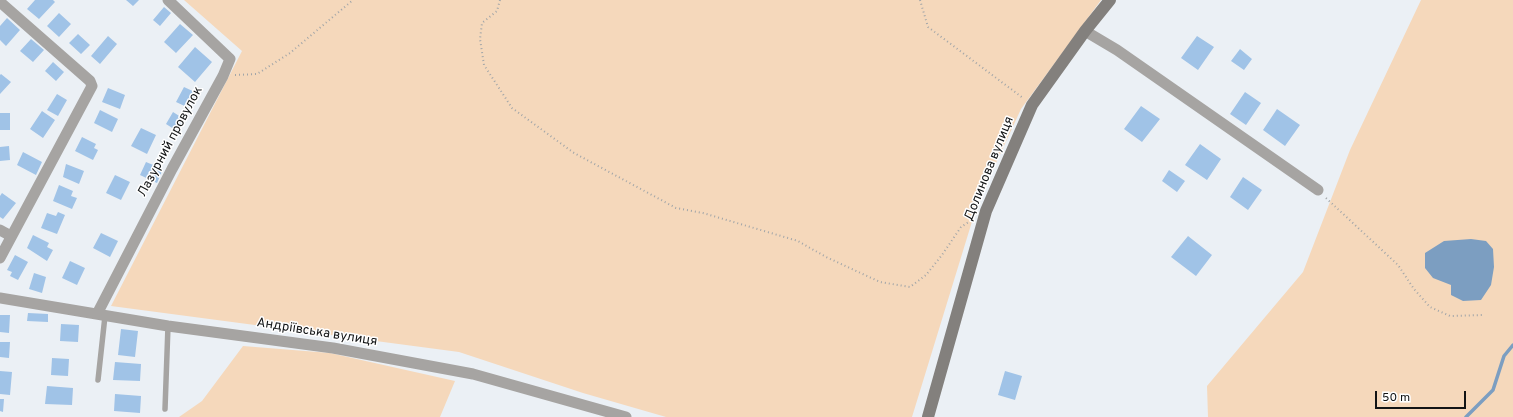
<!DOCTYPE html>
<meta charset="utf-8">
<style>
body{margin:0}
#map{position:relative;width:1513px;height:417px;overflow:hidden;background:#ebf0f5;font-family:Overpass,sans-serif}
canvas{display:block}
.scale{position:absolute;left:1375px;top:391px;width:91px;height:18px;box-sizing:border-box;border:2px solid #121415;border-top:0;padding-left:5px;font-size:12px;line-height:14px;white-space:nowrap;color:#121415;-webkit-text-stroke:3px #fff;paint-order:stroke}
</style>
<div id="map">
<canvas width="1513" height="417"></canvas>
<div class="scale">50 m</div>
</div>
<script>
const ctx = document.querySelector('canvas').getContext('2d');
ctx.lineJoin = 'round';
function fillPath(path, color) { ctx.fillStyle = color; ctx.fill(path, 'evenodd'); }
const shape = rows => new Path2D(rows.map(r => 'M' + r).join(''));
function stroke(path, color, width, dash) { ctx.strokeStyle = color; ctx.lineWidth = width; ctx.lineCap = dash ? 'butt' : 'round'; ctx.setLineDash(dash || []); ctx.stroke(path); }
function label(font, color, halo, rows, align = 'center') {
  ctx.font = font + ' Overpass,sans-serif'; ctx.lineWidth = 3; ctx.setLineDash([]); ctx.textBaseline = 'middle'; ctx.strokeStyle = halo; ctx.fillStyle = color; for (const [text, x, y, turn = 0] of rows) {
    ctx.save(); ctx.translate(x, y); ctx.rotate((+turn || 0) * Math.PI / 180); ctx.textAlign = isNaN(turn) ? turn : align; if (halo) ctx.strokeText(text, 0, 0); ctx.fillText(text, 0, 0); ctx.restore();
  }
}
fillPath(shape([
 [184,0,1101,0,1021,109,978,202,912,417,666,417,583,393,459,352,111,306,242,51],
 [1421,0,1513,0,1513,417,1208,417,1207,386,1303,272,1350,150],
 [243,346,330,353,455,381,440,417,179,417,202,401]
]), '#f5d8bb');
fillPath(shape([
 [1471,239,1486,241,1493,249,1494,267,1491,285,1481,300,1463,301,1451,295,1451,285,1433,278,1425,268,1425,253,1444,241]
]), '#7c9ec1');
stroke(shape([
 [1466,417,1493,390,1504,356,1513,345]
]), '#7c9ec1', 3.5);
fillPath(shape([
 [35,0,53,0,55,2,39,19,27,9],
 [126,0,139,0,133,6],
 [164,7,171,13,160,26,153,20],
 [59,13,71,24,59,37,47,26],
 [7,18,20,30,6,46,0,40,0,26],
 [180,24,193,35,176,53,164,42],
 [78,34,90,45,81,54,69,43],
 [108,36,117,44,100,64,91,56],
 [1197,36,1214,47,1198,70,1181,58],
 [31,39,44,50,33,62,20,51],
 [195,47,212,62,195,82,178,67],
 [1240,49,1252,59,1244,70,1231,61],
 [53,62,64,72,56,81,45,71],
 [1,74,11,82,0,94,0,75],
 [184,87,199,94,191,109,176,102],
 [108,88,125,95,120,109,102,102],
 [1245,92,1261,103,1246,125,1230,114],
 [57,94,67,100,58,116,47,110],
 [1141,106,1160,119,1142,142,1124,129],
 [1277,109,1300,125,1285,146,1263,130],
 [100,110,118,119,112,132,94,123],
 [42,111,55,120,43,138,30,129],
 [173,112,184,119,177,131,166,124],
 [0,113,10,113,10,130,0,130],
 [141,128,156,135,147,154,131,146],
 [82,137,96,144,94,148,98,150,93,160,75,151],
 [1200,144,1221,159,1207,180,1185,165],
 [9,146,10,160,0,161,0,147],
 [23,152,42,162,36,175,17,165],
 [146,162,163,169,157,183,140,175],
 [66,164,84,171,79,184,63,177],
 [1169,170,1185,181,1177,192,1162,181],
 [115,175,130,182,121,200,106,193],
 [1243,177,1262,190,1248,210,1230,197],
 [59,185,73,191,71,196,77,198,72,209,53,201],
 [2,193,16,203,3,219,0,217,0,196],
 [58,212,65,215,57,234,41,228,47,213,56,216],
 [101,233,118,241,110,257,93,248],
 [33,235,49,243,47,247,53,250,47,261,27,248],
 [1188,236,1212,255,1196,276,1171,257],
 [15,255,28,262,18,280,10,276,12,272,7,270],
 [70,261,85,268,77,285,62,278],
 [34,273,46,277,42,293,29,289],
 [28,313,48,314,48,322,27,321],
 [0,315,10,315,9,333,0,332],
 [61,324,79,325,78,342,60,341],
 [121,329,138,331,135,357,118,355],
 [0,342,10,342,9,358,0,357],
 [52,358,69,359,68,376,51,375],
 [115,362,141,364,140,381,113,380],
 [0,371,12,372,10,395,0,394],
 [1005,371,1022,376,1015,400,998,395],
 [47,386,73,388,72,405,45,404],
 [115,394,141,396,140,413,114,411],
 [0,399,4,399,3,412,0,411]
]), '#a0c3e7');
stroke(shape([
 [500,0,497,11,482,23,480,39,484,65,512,108,574,153,676,208,703,213,798,241,826,257,880,282,910,287,926,275,942,255,961,227,970,221],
 [920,0,928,27,1023,98],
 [235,75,257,74,290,53,353,0],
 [1326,198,1398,265,1414,289,1430,307,1450,316,1484,315]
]), '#a1a5a8', 2, [1, 3]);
stroke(shape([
 [98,380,105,316],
 [165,409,168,326]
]), '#a6a4a2', 5.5);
stroke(shape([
 [0,2,90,81,92,86,0,258],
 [1085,31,1117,50,1318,190],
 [0,230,11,236],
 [0,298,168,326,333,348,473,374,626,417],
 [97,314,172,169,223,76,230,59,168,0]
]), '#a6a4a2', 11);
stroke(shape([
 [928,417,986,211,1032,105,1085,31,1110,0]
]), '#83807d', 12);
label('13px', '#121415', '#fff', [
 ["Лазурний провулок",171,142,-62],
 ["Долинова вулиця",990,169,-68],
 ["Андріївська вулиця",317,333,9]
]);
</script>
